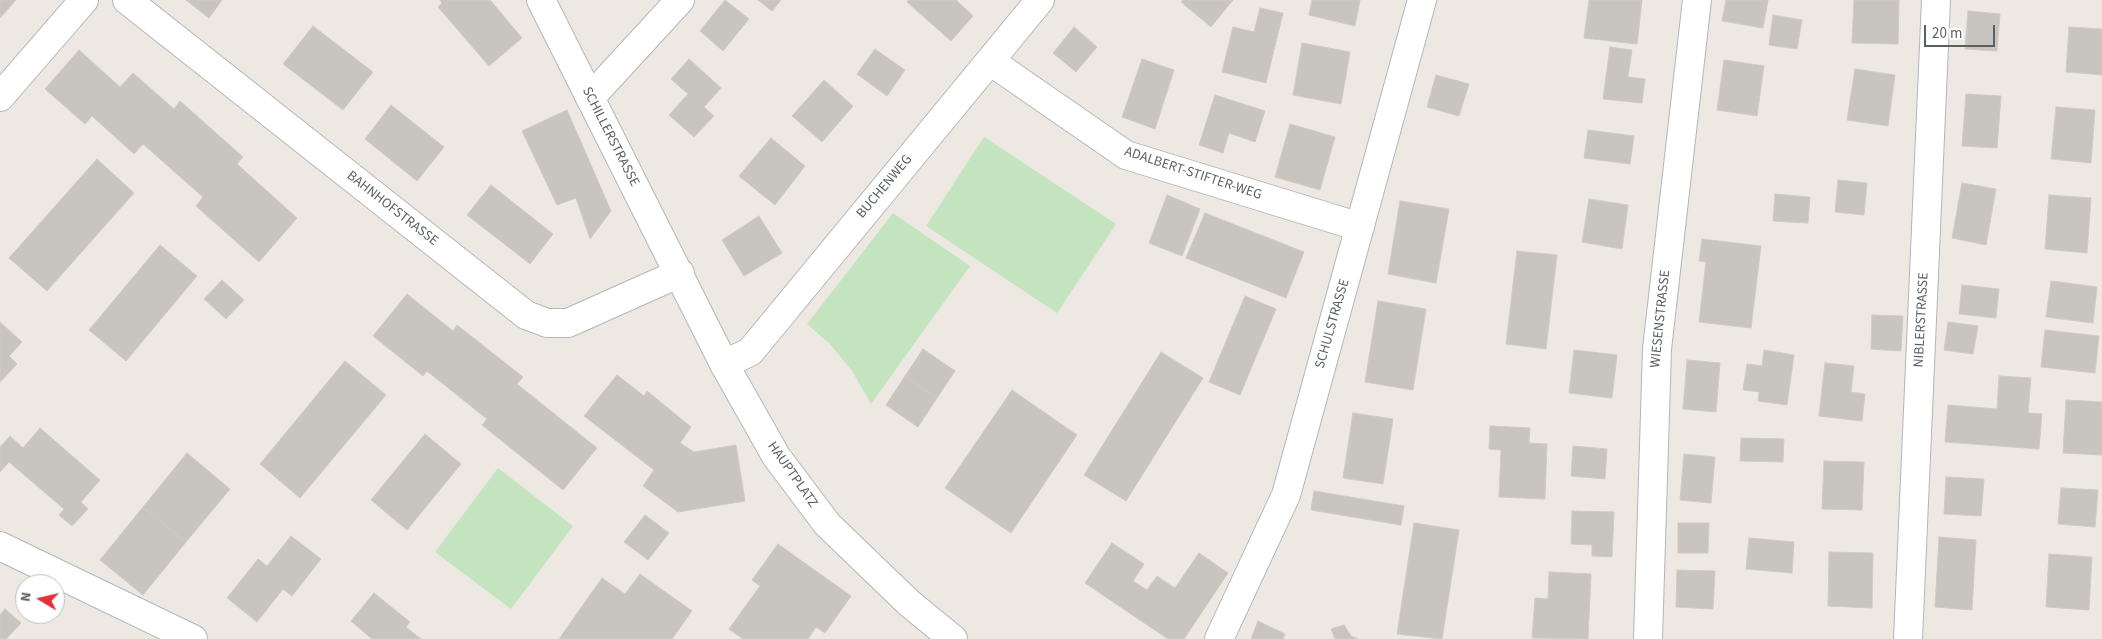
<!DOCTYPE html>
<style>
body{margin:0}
#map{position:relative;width:2102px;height:639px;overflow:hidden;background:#ede9e2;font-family:"Source Sans 3",sans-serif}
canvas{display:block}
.north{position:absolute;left:15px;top:574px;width:50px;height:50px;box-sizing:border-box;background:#fff;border:1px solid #bdbfc0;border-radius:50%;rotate:279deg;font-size:14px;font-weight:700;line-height:20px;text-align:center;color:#5a5f62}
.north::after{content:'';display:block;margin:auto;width:18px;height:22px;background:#e5303a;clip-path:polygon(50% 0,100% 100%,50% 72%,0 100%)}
.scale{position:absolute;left:1924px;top:25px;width:71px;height:22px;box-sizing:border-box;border:2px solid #5a5f62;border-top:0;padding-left:6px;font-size:15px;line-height:18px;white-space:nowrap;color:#5a5f62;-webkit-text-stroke:4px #fff;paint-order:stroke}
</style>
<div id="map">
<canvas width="2102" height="639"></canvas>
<div class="north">N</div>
<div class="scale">20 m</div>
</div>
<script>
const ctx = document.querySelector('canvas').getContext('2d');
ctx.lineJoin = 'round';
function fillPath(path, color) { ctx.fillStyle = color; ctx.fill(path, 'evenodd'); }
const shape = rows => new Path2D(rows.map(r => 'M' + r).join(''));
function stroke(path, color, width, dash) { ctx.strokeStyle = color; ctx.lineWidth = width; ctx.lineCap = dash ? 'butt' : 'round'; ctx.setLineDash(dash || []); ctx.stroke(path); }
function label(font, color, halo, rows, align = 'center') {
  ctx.font = font + ' "Source Sans 3",sans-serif'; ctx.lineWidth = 4.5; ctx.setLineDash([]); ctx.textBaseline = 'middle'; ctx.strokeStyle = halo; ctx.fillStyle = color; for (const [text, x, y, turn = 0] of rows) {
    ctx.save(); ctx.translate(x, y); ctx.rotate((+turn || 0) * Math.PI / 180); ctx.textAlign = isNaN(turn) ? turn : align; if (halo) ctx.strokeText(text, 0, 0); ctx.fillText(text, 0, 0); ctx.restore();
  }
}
fillPath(shape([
 [984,137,1116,224,1057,313,926,226],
 [893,213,970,266,871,404,852,371,830,344,807,324],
 [498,468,573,526,511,609,435,552]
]), '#c3e4bf');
const building = shape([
 [0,0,16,0,0,18,0,0],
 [186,0,222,0,209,18,186,0],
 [440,0,490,0,522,38,489,66,438,7,442,3,440,0],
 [725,0,749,19,723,51,700,31,725,0],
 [758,0,781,0,772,11,758,0],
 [909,0,956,0,973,16,951,41,907,2,909,0],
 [1183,0,1233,0,1211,27,1181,2,1183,0],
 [1312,0,1360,0,1355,26,1309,15,1312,0],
 [1589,0,1642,0,1637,44,1584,38,1589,0],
 [1726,0,1768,0,1763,28,1722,21,1726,0],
 [1854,0,1899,0,1898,44,1852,43,1854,0],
 [1260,8,1283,13,1266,83,1222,72,1233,27,1254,32,1260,8],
 [1968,11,2000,14,1997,51,1965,49,1968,11],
 [1773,15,1802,20,1797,49,1769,45,1773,15],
 [313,26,373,72,343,110,283,64,313,26],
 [1074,27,1097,47,1076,72,1053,53,1074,27],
 [2069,27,2102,29,2102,75,2066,72,2069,27],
 [1302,43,1350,52,1341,104,1293,95,1302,43],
 [1610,47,1632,50,1628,77,1645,79,1642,103,1603,99,1610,47],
 [875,49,905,70,887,96,857,74,875,49],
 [79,50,120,87,133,73,174,109,180,101,243,157,237,164,297,218,259,262,196,206,203,197,143,144,134,154,92,116,85,124,45,89,79,50],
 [689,59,721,88,704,107,714,116,694,137,669,115,688,94,671,79,689,59],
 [1142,59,1174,70,1155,129,1122,117,1142,59],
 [1724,60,1764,66,1757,116,1717,110,1724,60],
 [1855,69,1895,75,1888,126,1847,120,1855,69],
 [1436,75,1469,84,1459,116,1427,107,1436,75],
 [824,80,853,106,822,142,792,116,824,80],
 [1966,94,2001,96,1997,148,1962,146,1966,94],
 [1215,95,1265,111,1255,142,1229,133,1223,153,1199,145,1215,95],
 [391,105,444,147,417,181,365,139,391,105],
 [2056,107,2095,110,2091,163,2051,159,2056,107],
 [567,110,611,211,590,239,576,198,557,205,522,131,567,110],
 [1290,124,1335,137,1320,190,1275,177,1290,124],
 [1588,130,1634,136,1630,164,1584,158,1588,130],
 [771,138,805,166,775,205,739,176,771,138],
 [97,159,134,193,47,291,9,258,97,159],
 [1838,180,1867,183,1864,215,1835,212,1838,180],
 [1962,183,1996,189,1986,245,1952,238,1962,183],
 [491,185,553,234,530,264,467,215,491,185],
 [1775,194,1810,197,1808,223,1773,221,1775,194],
 [1167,195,1200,209,1182,256,1149,243,1167,195],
 [2049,195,2091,198,2087,253,2045,249,2049,195],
 [1589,199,1628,205,1622,249,1582,242,1589,199],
 [1400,201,1449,209,1436,283,1388,274,1400,201],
 [1205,213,1304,252,1286,298,1186,258,1205,213],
 [759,216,782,253,744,276,722,240,759,216],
 [1702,239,1761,246,1751,328,1699,322,1706,262,1699,261,1702,239],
 [160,245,197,276,126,361,89,330,160,245],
 [1517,251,1557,255,1546,349,1506,344,1517,251],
 [222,280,244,300,226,319,204,299,222,280],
 [2051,281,2097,287,2093,323,2046,317,2051,281],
 [1962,285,1999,289,1996,318,1959,314,1962,285],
 [407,294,453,331,457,325,523,377,517,384,597,448,563,490,482,425,487,419,427,371,423,376,373,336,407,294],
 [1245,296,1276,309,1240,395,1209,382,1245,296],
 [1378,301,1426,309,1413,390,1365,382,1378,301],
 [1872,315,1903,316,1901,351,1871,349,1872,315],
 [0,322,22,342,9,356,17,364,0,382,0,322],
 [1948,322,1978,326,1973,354,1944,350,1948,322],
 [2045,330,2099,336,2095,373,2041,367,2045,330],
 [923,349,955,371,937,398,905,376,923,349],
 [1574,350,1617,355,1612,398,1569,393,1574,350],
 [1764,350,1794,355,1787,405,1758,401,1759,392,1743,390,1747,364,1762,366,1764,350],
 [1161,352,1203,378,1126,501,1084,475,1161,352],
 [1687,360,1720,363,1716,412,1683,409,1687,360],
 [345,361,386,395,300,498,260,464,345,361],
 [1825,363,1854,366,1851,392,1865,394,1862,421,1819,416,1825,363],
 [617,375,644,396,647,391,691,427,680,443,694,452,736,445,745,501,678,512,643,486,654,470,584,416,617,375],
 [905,376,937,398,918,427,886,405,905,376],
 [1999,376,2031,378,2028,413,2042,414,2039,449,1945,442,1948,405,1997,409,1999,376],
 [1012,390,1077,435,1011,533,945,488,1012,390],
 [2066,400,2102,402,2102,455,2063,453,2066,400],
 [1353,413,1393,419,1383,484,1343,478,1353,413],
 [1490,426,1530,428,1529,443,1547,444,1545,499,1499,497,1501,450,1489,449,1490,426],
 [40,428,100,480,81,502,88,509,72,526,59,515,64,509,9,462,0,472,0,447,10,436,23,448,40,428],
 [425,434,461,464,407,530,371,500,425,434],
 [1741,438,1784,439,1783,462,1740,461,1741,438],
 [1573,446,1607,449,1605,479,1571,476,1573,446],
 [187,453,230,489,186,542,143,507,187,453],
 [1684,454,1715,457,1711,503,1680,500,1684,454],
 [1824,461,1864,462,1862,510,1822,509,1824,461],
 [1946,477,1984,479,1981,516,1944,514,1946,477],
 [2061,488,2098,490,2095,527,2058,524,2061,488],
 [1314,491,1404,506,1401,525,1311,510,1314,491],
 [143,507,186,542,143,595,100,560,143,507],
 [1572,511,1614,512,1612,557,1592,556,1592,545,1571,544,1572,511],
 [645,515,669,533,648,560,624,542,645,515],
 [1414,523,1459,530,1442,639,1397,634,1414,523],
 [1678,523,1709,523,1708,553,1678,553,1678,523],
 [291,536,321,559,292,596,283,589,257,622,227,598,258,559,267,566,291,536],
 [1939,537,1976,540,1972,610,1935,607,1939,537],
 [1749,538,1794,542,1792,573,1746,569,1749,538],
 [1112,543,1144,564,1133,581,1147,590,1157,576,1175,588,1199,553,1228,573,1184,639,1168,639,1085,583,1112,543],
 [778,544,851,596,825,633,816,627,808,639,743,639,729,629,760,586,752,580,778,544],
 [1829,552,1873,553,1872,608,1828,606,1829,552],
 [2049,554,2092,557,2089,610,2046,607,2049,554],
 [1677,570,1715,571,1713,609,1676,607,1677,570],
 [1549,572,1591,574,1588,639,1532,638,1535,598,1548,599,1549,572],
 [640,574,692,611,672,639,559,639,602,578,625,594,640,574],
 [374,593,410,622,406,627,421,639,372,639,351,621,374,593],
 [5,609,21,623,6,639,0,639,0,615,5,609],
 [1258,621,1285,634,1283,639,1251,639,1258,621],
 [1344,625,1351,636,1358,639,1335,639,1331,629,1344,625]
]);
fillPath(building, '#c8c4bf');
stroke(building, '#d1cac0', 1);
const minor = shape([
 [127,0,526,315,547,323,568,323,680,273],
 [990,61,1126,155,1360,227],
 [0,97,84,0],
 [590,98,680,0],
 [724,364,750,352,1040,0],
 [0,546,193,639],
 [1219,639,1286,495,1422,0],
 [1648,639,1657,349,1697,0],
 [1908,639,1936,0]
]);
const secondary = shape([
 [541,0,724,364,776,456,827,524,909,603,953,639]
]);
stroke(minor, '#b3b6b9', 30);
stroke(secondary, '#b1b6b9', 30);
stroke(minor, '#fff', 28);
stroke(secondary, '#fff', 28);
label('14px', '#5a5f62', '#fff', [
 ["SCHILLERSTRASSE",610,137,63],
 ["ADALBERT-STIFTER-WEG",1193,174,18],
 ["BUCHENWEG",885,187,-50],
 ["BAHNHOFSTRASSE",392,209,38],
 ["WIESENSTRASSE",1661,319,-84],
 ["NIBLERSTRASSE",1922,320,-87],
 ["SCHULSTRASSE",1333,324,-74],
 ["HAUPTPLATZ",792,475,55]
]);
</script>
